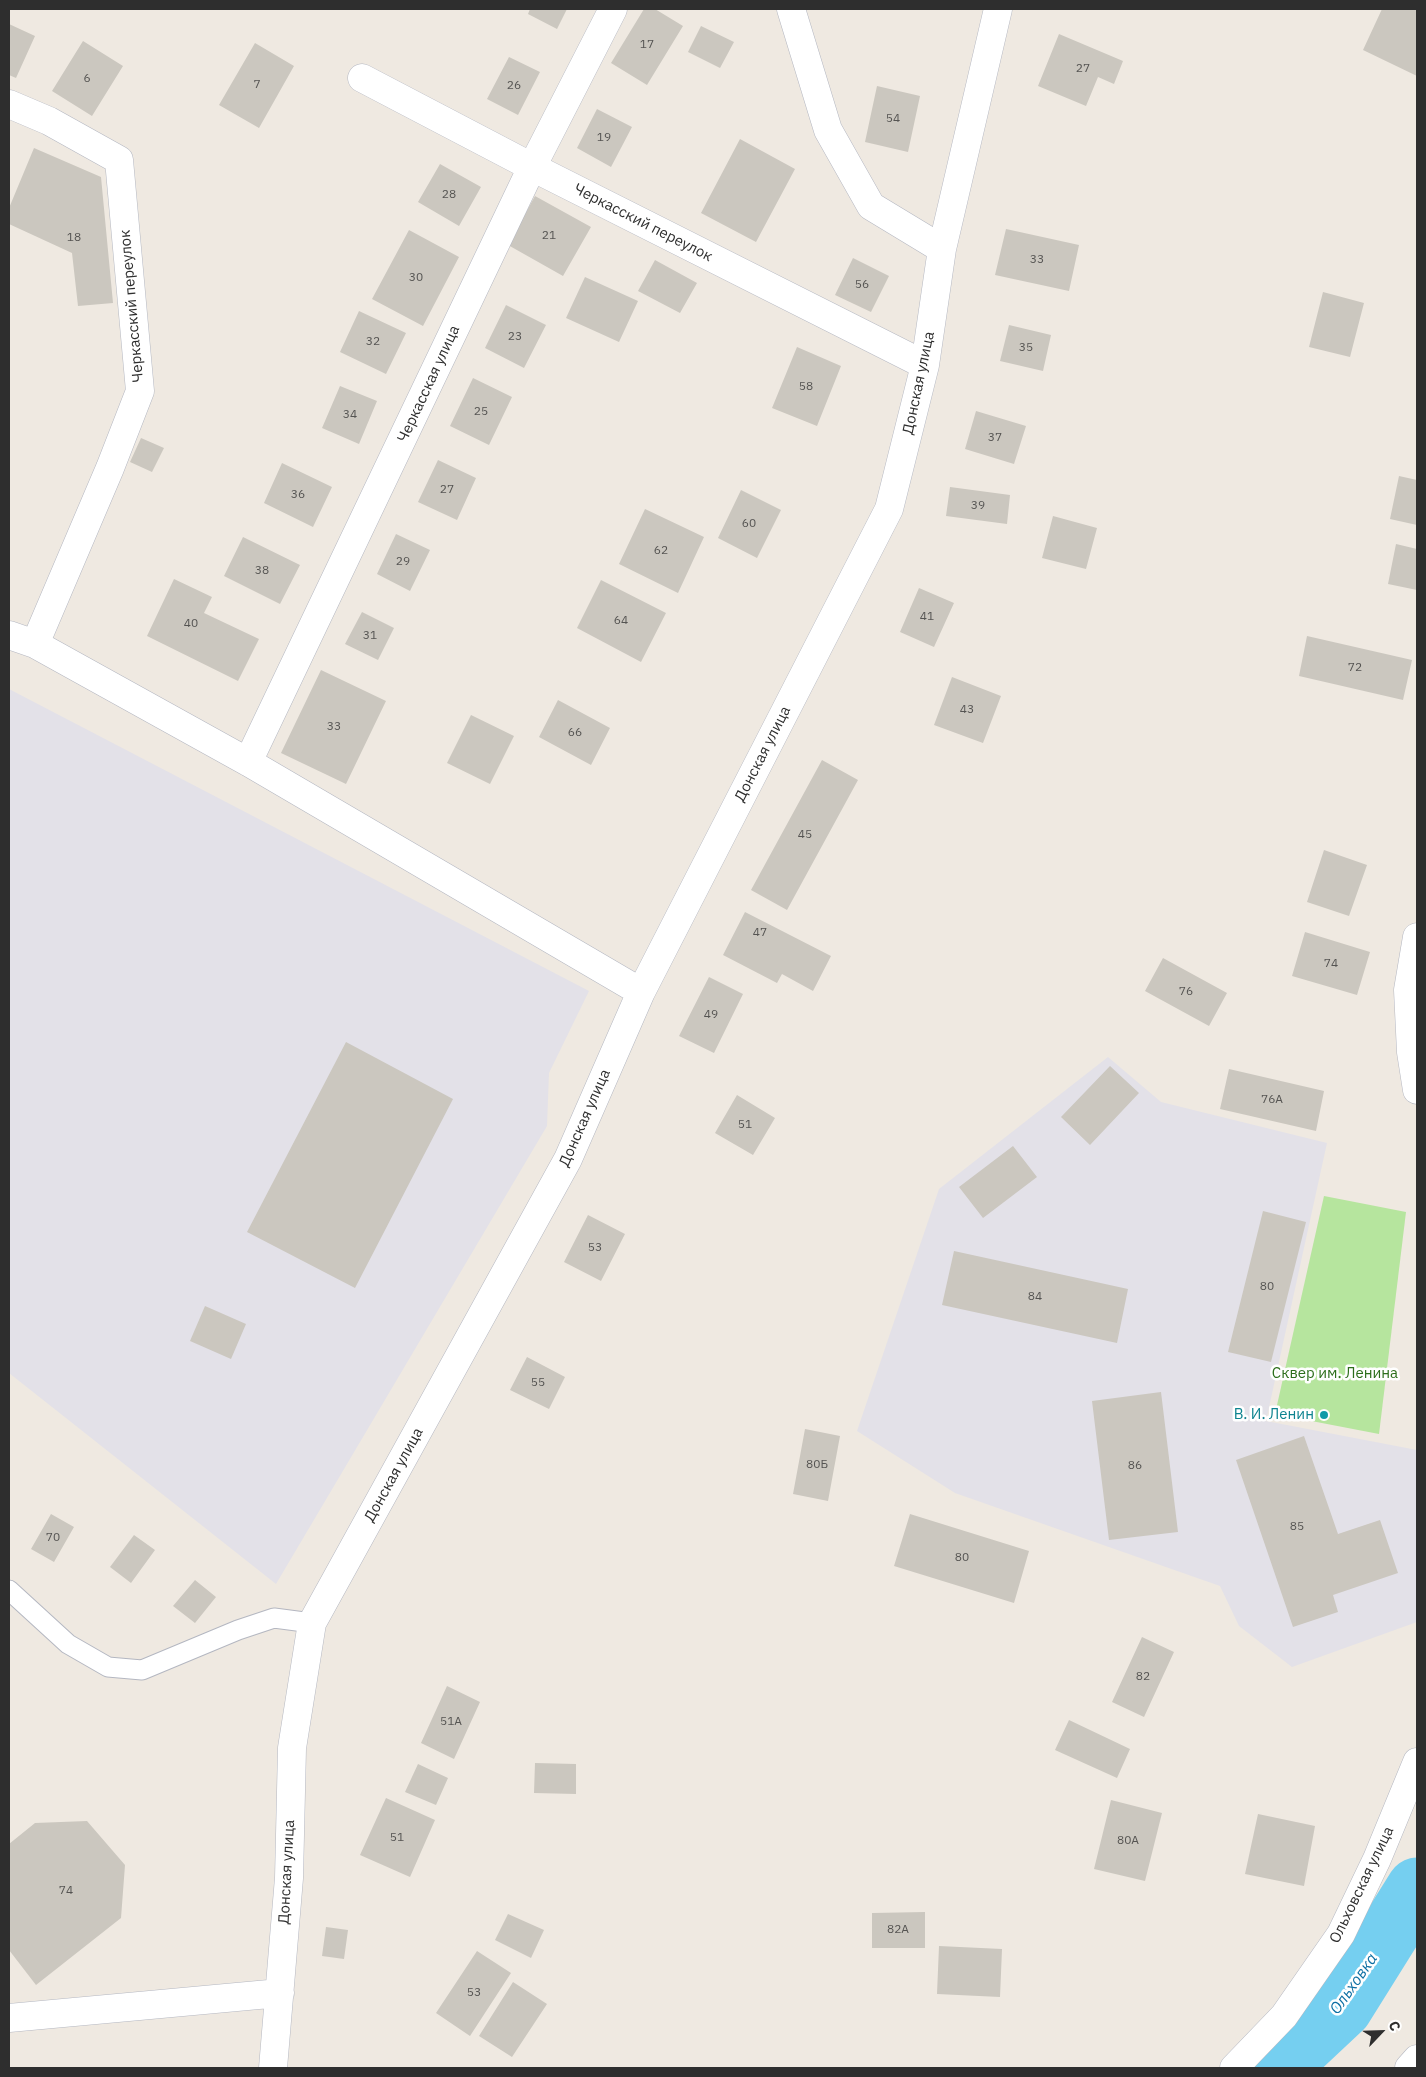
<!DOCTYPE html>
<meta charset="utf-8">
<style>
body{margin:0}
#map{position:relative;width:1426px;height:2077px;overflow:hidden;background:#efe9e1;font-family:"IBM Plex Sans",sans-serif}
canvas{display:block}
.frame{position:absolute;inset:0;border:10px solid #2e2e2e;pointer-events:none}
.north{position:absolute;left:1356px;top:2007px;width:50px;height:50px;-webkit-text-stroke:4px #fff;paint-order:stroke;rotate:66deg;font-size:14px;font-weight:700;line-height:20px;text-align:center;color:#2e2e2e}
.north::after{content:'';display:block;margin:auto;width:18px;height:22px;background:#2e2e2e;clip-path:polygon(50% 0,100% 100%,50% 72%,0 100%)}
</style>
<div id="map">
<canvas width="1426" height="2077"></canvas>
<div class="frame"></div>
<div class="north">С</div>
</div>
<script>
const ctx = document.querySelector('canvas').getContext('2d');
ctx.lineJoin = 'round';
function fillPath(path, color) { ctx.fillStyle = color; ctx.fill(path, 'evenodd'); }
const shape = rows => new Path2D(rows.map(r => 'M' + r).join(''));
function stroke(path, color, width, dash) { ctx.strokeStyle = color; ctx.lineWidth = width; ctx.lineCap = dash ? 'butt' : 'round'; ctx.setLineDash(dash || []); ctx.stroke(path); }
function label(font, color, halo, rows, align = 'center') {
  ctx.font = font + ' "IBM Plex Sans",sans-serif'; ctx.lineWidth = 5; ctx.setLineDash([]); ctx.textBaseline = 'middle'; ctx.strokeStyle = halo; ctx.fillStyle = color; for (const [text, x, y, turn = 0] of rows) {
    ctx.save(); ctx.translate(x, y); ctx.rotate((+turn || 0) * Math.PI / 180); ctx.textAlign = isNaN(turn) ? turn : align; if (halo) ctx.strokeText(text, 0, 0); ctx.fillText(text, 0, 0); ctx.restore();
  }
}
fillPath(shape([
 [9,689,589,991,549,1073,547,1126,276,1584,9,1373],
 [1108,1057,1161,1102,1327,1143,1266,1421,1417,1450,1417,1622,1292,1667,1239,1626,1220,1586,955,1493,857,1431,939,1189]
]), '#e3e1e8');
fillPath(shape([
 [1324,1196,1406,1212,1379,1434,1275,1414]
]), '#b6e59e');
stroke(shape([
 [1278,2068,1342,2008,1417,1888]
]), '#75cff0', 61);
fillPath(shape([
 [530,9,567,9,557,29,528,14],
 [644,9,655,9,683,26,647,85,611,63],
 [1382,9,1417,9,1417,76,1363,50],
 [9,24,35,36,16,78,9,75],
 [701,26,734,42,720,68,688,52],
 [1059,34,1123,61,1114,84,1098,77,1086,106,1038,86],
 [83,41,123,66,92,116,52,91],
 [255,43,294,66,259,128,219,105],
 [509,57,540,72,518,115,487,99],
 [877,86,920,96,908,152,865,142],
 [597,109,632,127,611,167,577,148],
 [740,139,795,169,756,242,701,213],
 [34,148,101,177,113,303,78,306,72,253,9,224,9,208],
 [440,164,481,187,459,226,418,202],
 [535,196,591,227,563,276,508,245],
 [1006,229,1079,245,1069,291,995,275],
 [409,230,459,257,423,326,372,299],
 [853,258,889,276,871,312,835,295],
 [655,260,697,283,680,313,638,291],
 [585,277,638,301,619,342,566,318],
 [1323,292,1364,303,1350,357,1309,347],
 [506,305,546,325,524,368,485,348],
 [359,311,406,333,386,374,340,352],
 [1009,325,1051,335,1043,371,1000,361],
 [797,347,841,366,817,426,772,408],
 [473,378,512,397,489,445,450,426],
 [340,386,377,401,359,444,322,428],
 [976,411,1026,426,1014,464,965,449],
 [141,438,164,448,152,472,130,462],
 [438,460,476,478,457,520,418,502],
 [282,463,332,487,313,527,264,503],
 [1399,476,1417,480,1417,525,1390,519],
 [950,487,1010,495,1007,524,946,516],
 [741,490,781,510,757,558,718,538],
 [645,509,704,537,678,593,619,564],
 [1053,516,1097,528,1086,569,1042,558],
 [396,534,430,550,410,591,377,574],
 [243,537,300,565,280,604,224,576],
 [1396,544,1417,549,1417,590,1388,584],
 [174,579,212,597,204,613,259,639,238,681,147,636],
 [601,580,666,613,641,662,577,628],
 [919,588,954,603,934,647,900,632],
 [362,612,394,628,378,660,345,644],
 [1307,636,1412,660,1403,700,1299,676],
 [321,670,386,701,346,784,281,753],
 [952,677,1001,696,983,743,934,725],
 [558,700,610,728,591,765,539,737],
 [471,715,514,736,490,784,447,763],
 [822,760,858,780,787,910,751,890],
 [1324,850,1367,865,1349,916,1307,902],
 [745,912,831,956,813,991,782,974,777,983,723,955],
 [1305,932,1370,952,1357,995,1292,976],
 [1163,958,1227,993,1209,1026,1145,991],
 [709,977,743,994,714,1053,679,1036],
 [346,1042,453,1099,355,1288,247,1232],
 [1110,1066,1139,1093,1090,1145,1061,1117],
 [1229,1069,1324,1091,1316,1131,1220,1109],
 [737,1095,775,1118,753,1155,715,1133],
 [1013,1146,1037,1177,983,1218,959,1187],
 [1263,1211,1306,1222,1271,1362,1228,1352],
 [588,1215,625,1234,601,1281,564,1262],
 [954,1251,1128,1289,1117,1343,942,1305],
 [205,1306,246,1324,231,1359,190,1341],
 [527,1357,565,1377,549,1409,510,1390],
 [1161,1392,1178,1532,1109,1540,1092,1401],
 [805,1429,840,1436,828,1501,793,1494],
 [1304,1436,1338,1534,1380,1520,1398,1573,1333,1595,1338,1612,1293,1627,1236,1460],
 [51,1514,74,1527,54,1562,31,1549],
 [910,1514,1029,1551,1014,1603,894,1566],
 [134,1535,155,1550,131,1583,110,1567],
 [195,1580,216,1597,195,1623,173,1606],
 [1142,1637,1174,1652,1144,1717,1112,1702],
 [447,1686,480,1702,454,1759,421,1743],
 [1069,1720,1130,1749,1117,1778,1055,1750],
 [535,1763,576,1764,576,1794,534,1793],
 [418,1764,448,1778,436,1805,405,1792],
 [386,1798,435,1820,410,1877,360,1855],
 [1111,1800,1162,1813,1145,1881,1094,1869],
 [1258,1814,1315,1826,1304,1886,1245,1874],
 [87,1821,125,1865,121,1918,36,1985,9,1950,9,1844,35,1823],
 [925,1912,925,1948,872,1948,872,1913],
 [508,1914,544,1930,531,1958,495,1940],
 [326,1927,348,1930,344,1959,322,1956],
 [939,1946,1002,1949,1000,1997,937,1994],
 [477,1951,511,1973,470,2036,436,2013],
 [513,1982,547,2004,512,2057,479,2036]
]), '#cbc7bf');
const lane = shape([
 [9,1590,68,1644,108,1667,142,1670,238,1630,274,1618,312,1623]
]);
const street = shape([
 [362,78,532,167,925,365],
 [9,104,49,121,119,160,140,391,110,468,35,644],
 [942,249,998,9],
 [9,635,35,644,248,762,641,992],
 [248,762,532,167,613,9],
 [1417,937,1408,990,1411,1052,1417,1090],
 [9,2018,280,1993],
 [273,2068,289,1878,292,1748,312,1623,568,1159,641,992,889,509,925,365,942,249,871,206,828,130,791,9],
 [1234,2068,1284,2016,1341,1934,1377,1859,1417,1762],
 [1409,2068,1417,2059]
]);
stroke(lane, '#b4b7c1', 21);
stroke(street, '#b4b7c1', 29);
stroke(lane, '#fff', 19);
stroke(street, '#fff', 28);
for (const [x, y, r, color] of [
 [1324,1415,5,"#0f9aa8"]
]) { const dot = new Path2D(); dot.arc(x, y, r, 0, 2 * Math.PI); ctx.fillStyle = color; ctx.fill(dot); stroke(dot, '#fff', 2); }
label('12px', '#555452', null, [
 ["17",647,45],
 ["27",1083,69],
 ["6",87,79],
 ["7",257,85],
 ["26",514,86],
 ["54",893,119],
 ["19",604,138],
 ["28",449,195],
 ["21",549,236],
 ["18",74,238],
 ["33",1037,260],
 ["30",416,278],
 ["56",862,285],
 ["23",515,337],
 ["32",373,342],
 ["35",1026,348],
 ["58",806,387],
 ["25",481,412],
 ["34",350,415],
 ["37",995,438],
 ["27",447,490],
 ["36",298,495],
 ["39",978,506],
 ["60",749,524],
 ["62",661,551],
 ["29",403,562],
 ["38",262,571],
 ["41",927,617],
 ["64",621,621],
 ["40",191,624],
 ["31",370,636],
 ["72",1355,668],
 ["43",967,710],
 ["33",334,727],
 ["66",575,733],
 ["45",805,835],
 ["47",760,933],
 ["74",1331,964],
 ["76",1186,992],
 ["49",711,1015],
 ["76А",1272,1100],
 ["51",745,1125],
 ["53",595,1248],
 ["80",1267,1287],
 ["84",1035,1297],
 ["55",538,1383],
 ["80Б",817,1465],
 ["86",1135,1466],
 ["85",1297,1527],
 ["70",53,1538],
 ["80",962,1558],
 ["82",1143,1677],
 ["51А",451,1722],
 ["51",397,1838],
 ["80А",1128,1841],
 ["74",66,1891],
 ["82А",898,1930],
 ["53",474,1993]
]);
label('15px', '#2e2e2e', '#fff', [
 ["Черкасский переулок",643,223,27],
 ["Черкасский переулок",132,306,-95],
 ["Донская улица",919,383,-78],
 ["Черкасская улица",429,384,-65],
 ["Донская улица",763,754,-63],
 ["Донская улица",585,1118,-66],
 ["Донская улица",394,1475,-61],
 ["Донская улица",287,1872,-87],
 ["Ольховская улица",1362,1885,-64]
]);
label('15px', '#2c6e1b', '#fff', [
 ["Сквер им. Ленина",1335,1374]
]);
label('15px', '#0d838f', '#fff', [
 ["В. И. Ленин",1314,1415]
], 'right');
label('italic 16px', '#0d6fa3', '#fff', [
 ["Ольховка",1354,1984,-55]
]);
</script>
